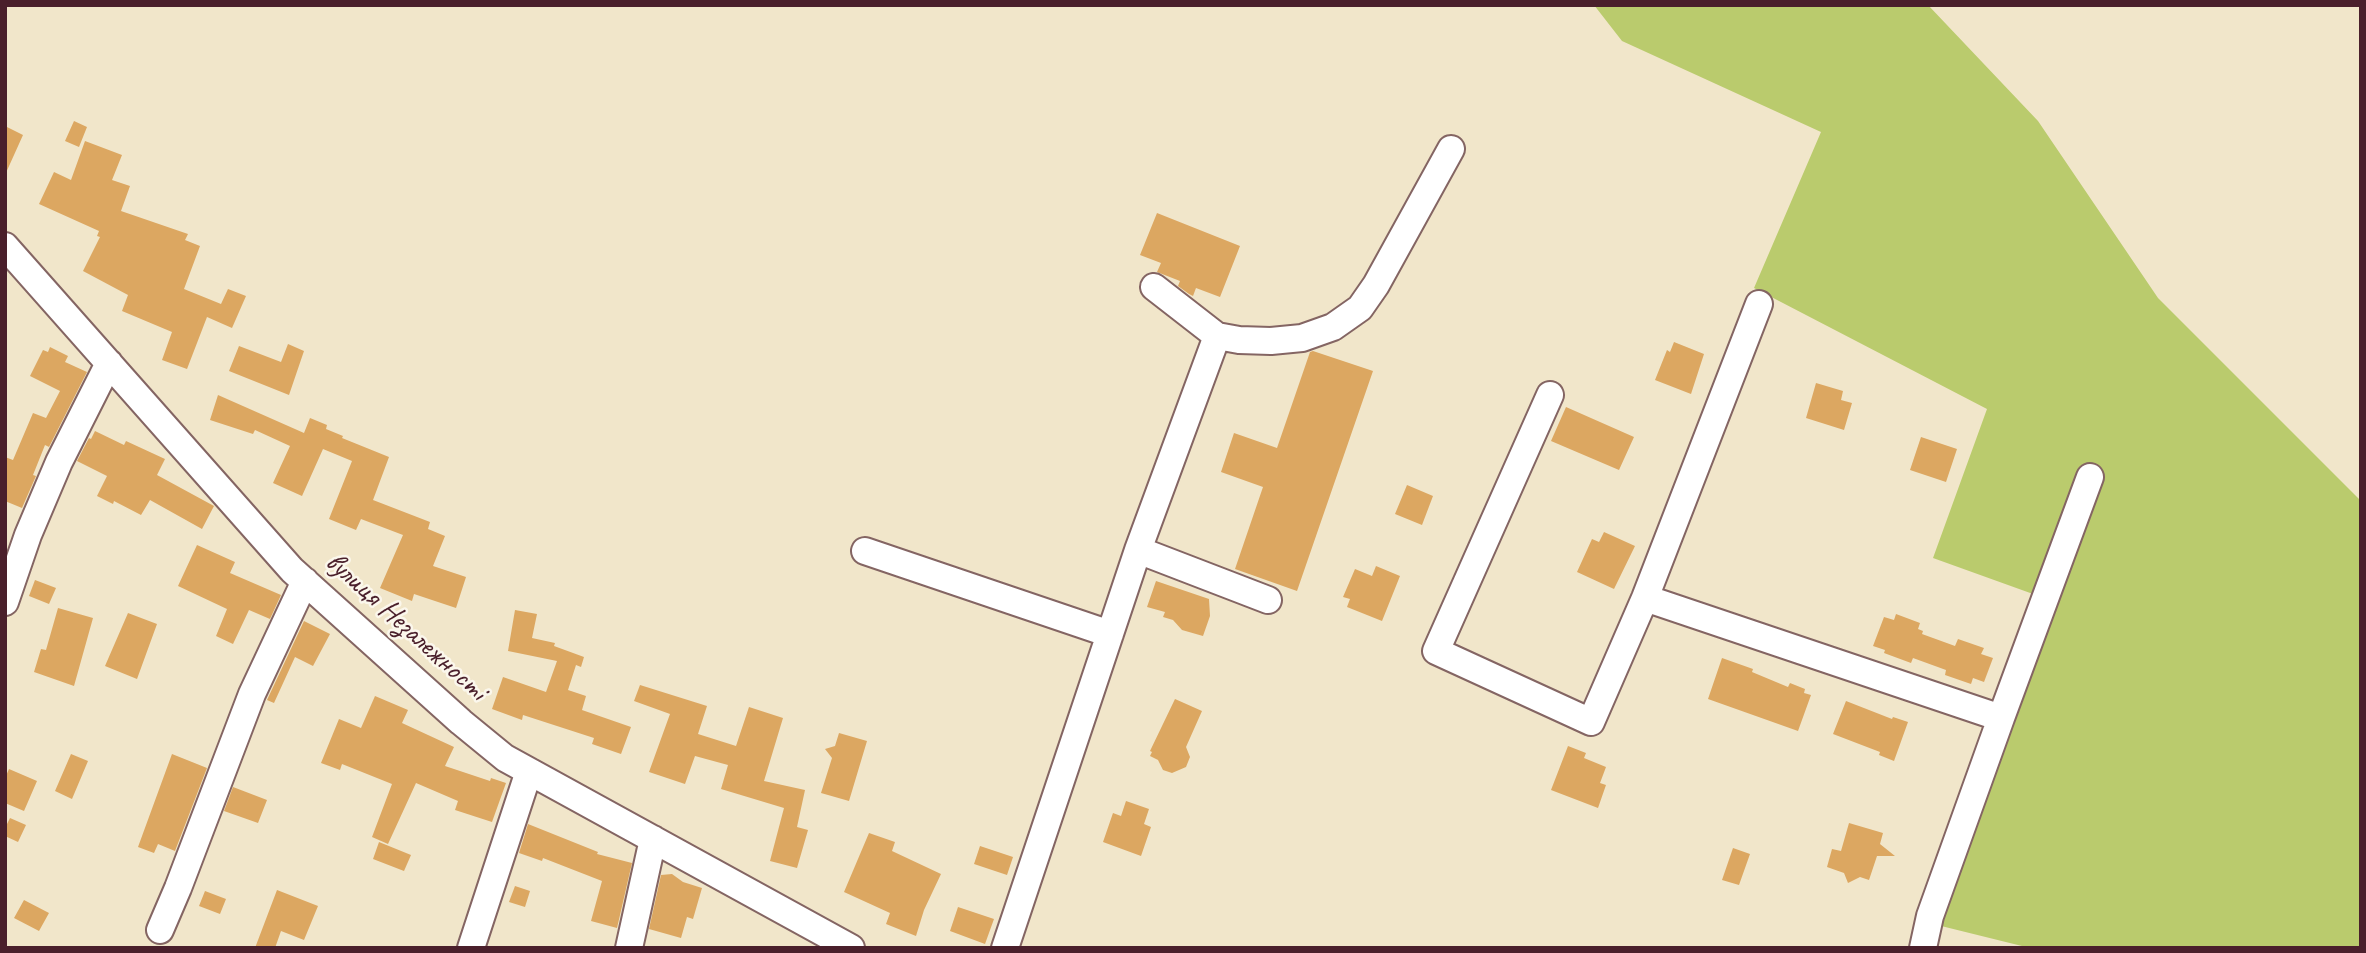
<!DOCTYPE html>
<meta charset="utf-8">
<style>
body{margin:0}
#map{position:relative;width:2366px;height:953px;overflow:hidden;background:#f1e6ca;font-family:Caveat,sans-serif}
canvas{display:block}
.frame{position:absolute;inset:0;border:7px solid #4a1f2b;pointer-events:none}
</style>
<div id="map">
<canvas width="2366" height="953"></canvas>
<div class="frame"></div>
</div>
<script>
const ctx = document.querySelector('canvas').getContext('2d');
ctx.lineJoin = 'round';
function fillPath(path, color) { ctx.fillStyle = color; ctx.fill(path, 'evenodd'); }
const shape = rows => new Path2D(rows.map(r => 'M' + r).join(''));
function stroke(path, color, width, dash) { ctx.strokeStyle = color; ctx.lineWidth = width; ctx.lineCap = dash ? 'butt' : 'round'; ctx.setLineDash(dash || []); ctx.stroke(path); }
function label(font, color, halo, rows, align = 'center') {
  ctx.font = font + ' Caveat,sans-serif'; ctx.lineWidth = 5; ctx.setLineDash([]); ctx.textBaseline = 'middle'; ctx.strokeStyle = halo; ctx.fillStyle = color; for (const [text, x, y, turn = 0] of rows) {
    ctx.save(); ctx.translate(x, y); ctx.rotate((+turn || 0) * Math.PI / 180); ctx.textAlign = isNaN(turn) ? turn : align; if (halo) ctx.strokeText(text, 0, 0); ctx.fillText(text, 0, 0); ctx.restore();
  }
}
fillPath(shape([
 [1594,5,1928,5,2038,121,2158,298,2361,501,2360,948,2030,948,1921,921,2033,594,1933,558,1987,409,1754,288,1821,132,1622,41]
]), '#bacb6d');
fillPath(shape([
 [74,121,87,127,79,147,65,141],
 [5,126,23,135,5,175],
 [85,141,122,155,112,180,130,186,121,211,188,234,185,240,200,246,184,289,221,304,228,289,246,296,232,328,207,317,187,369,162,360,172,332,122,311,128,295,83,271,100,237,97,236,99,231,39,204,54,172,71,180],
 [1157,213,1240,246,1220,297,1196,288,1193,296,1189,294,1178,286,1180,281,1157,272,1161,263,1140,255],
 [1674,342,1704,354,1691,394,1655,380,1667,350,1670,352],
 [288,344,304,351,289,395,229,371,239,346,281,362],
 [50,347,68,356,65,362,87,372,49,447,45,445,33,475,36,476,22,508,5,501,5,457,13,460,33,413,46,418,60,391,30,376,43,350,48,352],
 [1313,351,1373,371,1297,591,1235,569,1263,487,1221,472,1234,433,1277,448,1310,352],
 [1816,383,1843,391,1841,400,1852,403,1844,430,1806,418],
 [218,395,304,433,310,418,327,425,326,429,343,436,342,438,389,457,373,500,430,522,428,529,445,536,433,566,466,577,456,608,414,594,412,601,380,588,403,535,361,519,356,530,329,519,352,461,323,449,302,496,273,483,290,446,255,430,253,434,210,420],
 [1566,407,1634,437,1619,470,1551,441],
 [95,431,124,445,126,441,165,459,157,475,214,506,202,529,150,500,141,515,114,501,113,504,97,496,107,476,77,461,89,438,91,439],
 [1921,437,1957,449,1946,482,1910,470],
 [1407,485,1433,496,1422,525,1395,514],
 [1604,532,1635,546,1614,589,1577,572,1592,539,1599,542],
 [197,545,235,562,230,573,281,595,270,619,249,610,233,644,216,636,227,609,178,586],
 [1376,566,1400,576,1382,621,1347,607,1350,599,1343,597,1355,569,1372,576],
 [35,580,56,588,49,604,29,596],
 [1156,581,1209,599,1210,616,1203,636,1182,630,1173,620,1163,617,1165,612,1147,607],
 [58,608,93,618,74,686,34,672,41,649,46,650],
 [515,610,537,614,532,638,555,643,554,646,584,657,581,667,576,665,568,690,586,696,582,710,631,727,621,754,592,744,594,738,523,715,522,720,492,709,503,677,546,692,557,661,508,651],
 [128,613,157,624,137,679,105,666],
 [1896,614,1920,623,1918,629,1923,631,1922,634,1955,646,1958,639,1984,648,1981,654,1993,658,1984,682,1973,678,1971,684,1945,675,1946,670,1913,658,1911,663,1884,653,1885,650,1873,646,1884,617,1894,620],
 [304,621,330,634,313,666,295,657,274,703,267,700],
 [1722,658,1753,669,1752,672,1788,687,1790,683,1805,689,1804,693,1811,695,1798,731,1708,699],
 [640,685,707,706,698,734,736,746,749,707,783,718,764,781,805,790,797,827,808,830,797,868,770,861,784,808,721,789,728,765,695,756,685,784,649,772,670,714,634,701],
 [375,696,408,710,402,723,454,747,445,766,490,781,491,778,506,783,492,822,455,810,458,801,416,783,388,844,372,837,392,784,342,764,340,770,321,763,339,719,361,728],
 [1175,699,1202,711,1186,747,1190,757,1186,767,1172,773,1163,770,1158,760,1150,756,1152,752,1150,751],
 [1846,701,1892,719,1893,717,1908,722,1894,761,1879,755,1880,752,1833,734],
 [839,733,867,741,849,801,821,793,832,758,825,749,835,746],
 [1568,746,1586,753,1584,758,1606,767,1600,783,1606,785,1598,808,1551,790],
 [71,754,88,761,72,799,55,791],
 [172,754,207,768,175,851,158,844,154,853,138,847],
 [9,769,37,781,24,811,5,803,5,778],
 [233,787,267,800,258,823,224,811],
 [1126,801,1149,809,1144,824,1151,827,1141,856,1103,842,1113,813,1121,816],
 [10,818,26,825,18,842,5,836,5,828],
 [1849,823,1883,833,1880,844,1895,856,1877,856,1869,880,1860,877,1848,883,1844,873,1827,867,1832,849,1841,851],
 [528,824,598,852,597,854,632,863,617,928,591,921,602,881,543,858,542,861,519,853],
 [869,833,895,842,892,851,941,874,924,910,916,936,886,924,890,913,844,892],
 [379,842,411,855,404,871,373,859],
 [980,846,1013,857,1007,875,974,864],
 [1733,848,1750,854,1739,885,1722,880],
 [672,874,683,882,702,888,693,919,687,917,681,938,649,929,661,875],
 [515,886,530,891,525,907,509,902],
 [277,890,318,906,304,940,281,931,275,948,255,948],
 [205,891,226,899,220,914,199,906],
 [24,900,49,913,39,931,14,918],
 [958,907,994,919,985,944,950,931]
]), '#dca761');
const minor = shape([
 [5,246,292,570,461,722,505,758,851,948],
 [1154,287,1217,336,1239,340,1271,341,1302,338,1333,327,1360,308,1376,285,1451,149],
 [1550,395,1436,651,1591,722,1645,598,1759,304],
 [1138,550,1268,600],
 [865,551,1110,634],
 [1645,598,2001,718,1930,916,1923,948],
 [5,602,28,535,59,462,109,363],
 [2001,718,2090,477],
 [160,930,178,888,252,694,305,581],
 [471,948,529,771],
 [629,948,653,839],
 [1005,948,1138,550,1217,336]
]);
stroke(minor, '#846563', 30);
stroke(minor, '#fff', 26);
label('30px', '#4a1f2b', '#fbf7ec', [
 ["вулиця Незалежності",406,627,42]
]);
</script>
